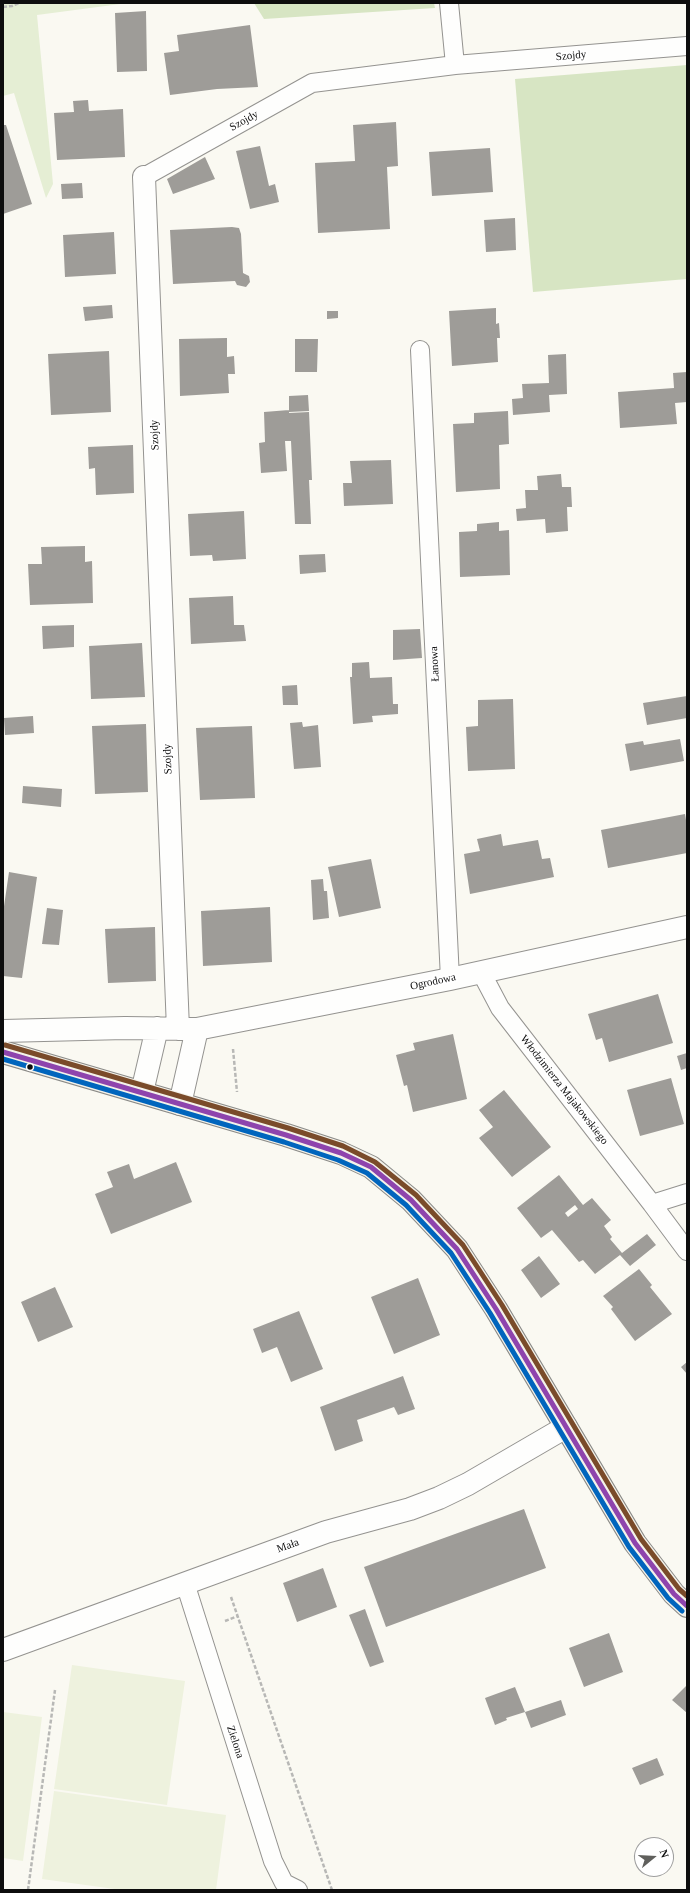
<!DOCTYPE html>
<meta charset="utf-8">
<style>
body{margin:0}
#map{position:relative;width:690px;height:1893px;overflow:hidden;background:#faf9f2;font-family:Georgia,serif}
canvas{display:block}
.frame{position:absolute;inset:0;border:4px solid #0d0d0d;pointer-events:none}
.north{position:absolute;left:634px;top:1837px;width:40px;height:40px;box-sizing:border-box;background:#fff;border:1px solid #9e9e9e;border-radius:50%;rotate:72deg;font-size:11px;font-weight:700;line-height:16px;text-align:center;color:#0d0d0d}
.north::after{content:'';display:block;margin:auto;width:14px;height:18px;background:#60605d;clip-path:polygon(50% 0,100% 100%,50% 72%,0 100%)}
</style>
<div id="map">
<canvas width="690" height="1893"></canvas>
<div class="frame"></div>
<div class="north">N</div>
</div>
<script>
const ctx = document.querySelector('canvas').getContext('2d');
ctx.lineJoin = 'round';
function fillPath(path, color) { ctx.fillStyle = color; ctx.fill(path, 'evenodd'); }
const shape = rows => new Path2D(rows.map(r => 'M' + r).join(''));
function stroke(path, color, width, dash) { ctx.strokeStyle = color; ctx.lineWidth = width; ctx.lineCap = dash ? 'butt' : 'round'; ctx.setLineDash(dash || []); ctx.stroke(path); }
function label(font, color, halo, rows, align = 'center') {
  ctx.font = font + ' Georgia,serif'; ctx.lineWidth = 4; ctx.setLineDash([]); ctx.textBaseline = 'middle'; ctx.strokeStyle = halo; ctx.fillStyle = color; for (const [text, x, y, turn = 0] of rows) {
    ctx.save(); ctx.translate(x, y); ctx.rotate((+turn || 0) * Math.PI / 180); ctx.textAlign = isNaN(turn) ? turn : align; if (halo) ctx.strokeText(text, 0, 0); ctx.fillText(text, 0, 0); ctx.restore();
  }
}
fillPath(shape([
 [3,3,128,3,37,15,53,184,46,198,14,93,3,96]
]), '#e5eed4');
fillPath(shape([
 [254,3,434,3,435,8,264,19],
 [687,65,687,279,533,292,515,79]
]), '#d7e5c3');
fillPath(shape([
 [72,1665,185,1681,167,1805,54,1789],
 [3,1712,42,1717,23,1861,3,1858],
 [54,1791,226,1815,216,1890,122,1890,42,1879]
]), '#eef2de');
fillPath(shape([
 [146,11,147,71,117,72,115,13],
 [250,25,258,87,217,89,170,95,164,53,179,51,177,35],
 [88,100,89,111,123,109,125,157,57,160,54,113,74,112,73,101],
 [396,122,398,166,387,167,390,229,318,233,315,163,355,161,353,125],
 [3,125,6,125,32,204,3,214],
 [260,146,269,186,275,184,279,202,250,209,236,151],
 [490,148,493,192,432,196,429,152],
 [205,157,215,179,173,194,167,179],
 [82,183,83,198,62,199,61,184],
 [515,218,516,250,486,252,484,220],
 [232,227,239,228,241,234,243,273,249,276,250,282,246,287,237,285,235,281,173,284,170,230],
 [114,232,116,274,65,277,63,235],
 [112,305,113,318,85,321,83,307],
 [496,308,496,324,499,323,500,338,497,338,498,362,452,366,449,311],
 [327,311,338,311,338,318,327,319],
 [227,338,227,357,234,356,235,374,228,374,229,393,180,396,179,339],
 [295,339,318,339,317,372,295,372],
 [109,351,111,412,51,415,48,354],
 [566,354,567,394,549,395,550,412,513,415,512,399,523,398,522,384,549,383,548,355],
 [687,372,687,402,675,403,677,424,620,428,618,392,674,388,673,373],
 [308,395,309,411,289,412,289,396],
 [289,410,289,414,289,413,309,412,312,480,309,480,311,524,295,524,291,441,285,441,287,471,261,473,259,443,265,442,264,412],
 [508,411,509,444,499,445,500,489,456,492,453,424,474,423,474,413],
 [133,445,134,493,96,495,95,468,89,469,88,447],
 [391,460,393,504,344,506,343,483,352,483,350,461],
 [561,474,562,487,571,487,572,507,567,507,568,531,546,533,545,519,517,521,516,509,526,508,525,490,538,490,537,476],
 [244,511,246,559,213,561,212,555,190,556,188,514],
 [499,522,499,531,509,530,510,575,460,577,459,532,477,531,477,524],
 [85,546,85,562,92,561,93,603,30,605,28,564,42,564,41,547],
 [325,554,326,572,300,574,299,555],
 [233,596,234,625,244,625,246,641,191,644,189,598],
 [74,625,74,647,43,649,42,626],
 [420,629,422,658,393,660,393,630],
 [142,643,145,697,91,699,89,646],
 [369,662,370,678,392,677,393,704,398,704,398,714,372,716,373,722,353,724,350,677,352,677,352,663],
 [297,685,298,705,283,705,282,686],
 [687,696,687,718,647,725,643,703],
 [513,699,515,769,468,771,466,727,478,726,478,700],
 [33,716,34,733,5,735,4,718],
 [302,722,303,727,318,725,321,767,294,769,290,723],
 [146,724,148,792,95,794,92,726],
 [252,726,255,798,200,800,196,728],
 [680,739,684,761,630,771,625,744,643,741,644,745],
 [23,786,62,789,61,807,22,803],
 [685,814,687,826,687,853,608,868,601,830],
 [501,834,503,846,538,840,542,859,550,858,554,877,470,894,464,854,480,851,477,839],
 [371,859,381,908,339,917,328,867],
 [9,872,37,877,22,978,3,976,3,913],
 [323,879,324,891,327,891,329,918,313,920,311,880],
 [270,907,272,962,203,966,201,911],
 [47,908,63,910,59,945,42,944],
 [155,927,156,981,108,983,105,929],
 [658,994,673,1043,609,1062,602,1038,596,1040,588,1014],
 [453,1034,467,1099,413,1112,407,1085,404,1086,396,1055,415,1050,413,1043],
 [687,1053,687,1068,681,1070,677,1056],
 [671,1078,684,1124,640,1136,627,1090],
 [504,1090,551,1147,512,1177,479,1138,493,1127,479,1110],
 [176,1162,192,1202,111,1234,95,1194,113,1187,107,1172,129,1164,134,1179],
 [559,1175,583,1205,592,1198,611,1220,604,1226,612,1237,610,1239,622,1253,647,1234,656,1245,630,1266,620,1255,595,1274,583,1260,579,1262,552,1230,541,1238,517,1208],
 [575,1205,578,1209,568,1217,565,1213],
 [539,1256,560,1284,541,1298,521,1270],
 [639,1269,652,1285,650,1287,672,1314,635,1341,611,1309,613,1307,603,1296],
 [418,1278,440,1335,394,1354,371,1297],
 [55,1287,73,1327,38,1342,21,1302],
 [299,1311,323,1369,291,1382,277,1347,262,1353,253,1329],
 [687,1362,687,1374,681,1367],
 [403,1376,415,1409,398,1415,394,1407,357,1420,363,1441,335,1451,320,1407],
 [524,1509,546,1568,386,1627,364,1567],
 [323,1568,337,1607,297,1622,283,1583],
 [365,1609,384,1662,370,1667,349,1615],
 [609,1633,623,1672,584,1687,569,1648],
 [687,1685,687,1713,672,1700],
 [515,1687,525,1712,506,1718,507,1720,495,1725,485,1698],
 [561,1700,566,1715,531,1728,525,1712],
 [657,1758,664,1775,640,1785,632,1768]
]), '#9e9c98');
const lane = shape([
 [455,65,687,46],
 [144,177,312,83,455,65,449,3],
 [420,350,450,979],
 [481,972,500,1008,652,1204,687,1193],
 [652,1204,687,1251],
 [185,1583,273,1861,284,1883,298,1890]
]);
const street = shape([
 [144,177,178,1029],
 [3,1031,125,1028,197,1029,450,979,687,927],
 [142,1092,157,1028],
 [180,1104,197,1029],
 [3,1650,326,1532,410,1509,439,1498,468,1484,566,1427]
]);
const secondary = shape([
 [3,1052,286,1135,341,1153,371,1167,411,1200,457,1249,496,1309,635,1543,674,1594,687,1606]
]);
stroke(lane, '#949390', 20);
stroke(street, '#949390', 24);
stroke(secondary, '#8a8a87', 24);
stroke(shape([
 [3,7,12,6,19,3],
 [233,1049,237,1092],
 [231,1597,332,1890],
 [225,1621,238,1616],
 [28,1890,55,1690]
]), '#b8b8b6', 2.5, [4, 2]);
stroke(lane, '#fefefd', 18);
stroke(street, '#fefefd', 22);
stroke(secondary, '#f4f2ea', 22);
stroke(shape([
 [3,1052,286,1135,341,1153,371,1167,411,1200,457,1249,496,1309,635,1543,674,1594,687,1606]
]), '#8e44ad', 5);
stroke(shape([
 [3,1059,284,1142,338,1160,367,1173,406,1205,451,1253,490,1313,629,1547,668,1598,682,1611]
]), '#0065bd', 5);
stroke(shape([
 [5,1045,288,1128,343,1146,375,1162,416,1195,463,1245,502,1305,641,1539,679,1589,687,1596]
]), '#7a4b2a', 5);
for (const [x, y, r, color] of [
 [30,1067,3.5,"#0d0d0d"]
]) { const dot = new Path2D(); dot.arc(x, y, r, 0, 2 * Math.PI); ctx.fillStyle = color; ctx.fill(dot); stroke(dot, '#fff', 1.5); }
label('11px', '#0d0d0d', '#fff', [
 ["Szojdy",571,56,-5],
 ["Szojdy",244,121,-29],
 ["Szojdy",155,435,-92],
 ["Łanowa",435,664,-93],
 ["Szojdy",168,759,-92],
 ["Ogrodowa",433,982,-12],
 ["Włodzimierza Majakowskiego",564,1090,52],
 ["Mała",288,1546,-20],
 ["Zielona",235,1742,72]
]);
</script>
